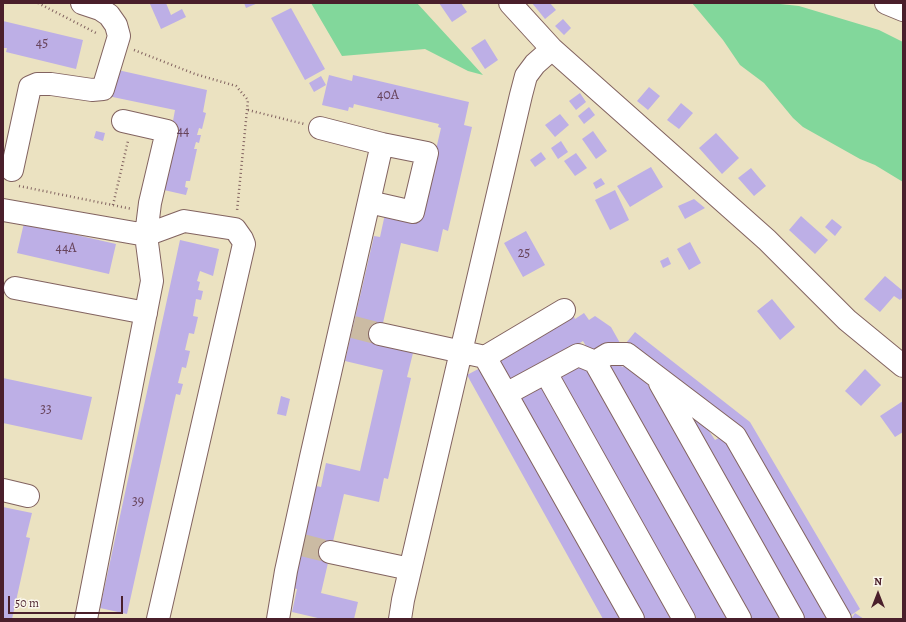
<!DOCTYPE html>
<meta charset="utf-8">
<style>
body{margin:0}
#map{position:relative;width:906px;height:622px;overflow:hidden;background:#ebe2c1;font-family:Alegreya,serif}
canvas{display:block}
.frame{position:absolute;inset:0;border:4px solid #4a1f2b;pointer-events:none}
.north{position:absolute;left:858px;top:574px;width:40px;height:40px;-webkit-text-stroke:3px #fbf7ec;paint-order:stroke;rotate:0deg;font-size:11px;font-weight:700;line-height:16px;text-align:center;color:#4a1f2b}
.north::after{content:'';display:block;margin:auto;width:14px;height:18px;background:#4a1f2b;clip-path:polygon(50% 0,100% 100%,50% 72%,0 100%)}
.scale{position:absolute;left:8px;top:596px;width:115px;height:18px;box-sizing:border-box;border:2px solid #4a1f2b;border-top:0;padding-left:5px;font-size:12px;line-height:14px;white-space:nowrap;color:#4a1f2b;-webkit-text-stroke:3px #fbf7ec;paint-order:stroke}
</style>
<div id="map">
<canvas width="906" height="622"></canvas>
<div class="frame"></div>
<div class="north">N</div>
<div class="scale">50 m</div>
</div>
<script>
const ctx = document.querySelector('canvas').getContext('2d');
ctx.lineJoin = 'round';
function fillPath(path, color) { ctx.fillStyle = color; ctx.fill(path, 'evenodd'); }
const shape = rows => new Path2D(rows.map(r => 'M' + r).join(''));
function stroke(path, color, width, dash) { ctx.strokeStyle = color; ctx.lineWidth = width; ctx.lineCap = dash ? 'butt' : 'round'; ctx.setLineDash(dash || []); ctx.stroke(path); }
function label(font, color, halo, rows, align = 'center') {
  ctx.font = font + ' Alegreya,serif'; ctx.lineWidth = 4; ctx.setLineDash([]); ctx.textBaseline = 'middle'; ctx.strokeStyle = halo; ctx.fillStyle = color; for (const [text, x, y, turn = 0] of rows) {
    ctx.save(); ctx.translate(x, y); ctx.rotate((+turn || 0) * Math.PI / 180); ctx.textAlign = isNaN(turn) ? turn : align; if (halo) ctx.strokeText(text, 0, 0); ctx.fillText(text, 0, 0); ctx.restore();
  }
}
fillPath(shape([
 [311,3,417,3,483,75,468,71,425,49,342,56],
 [692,3,771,3,799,6,879,30,903,42,903,182,875,165,860,159,803,127,793,118,764,83,740,65,723,40]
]), '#82d79b');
fillPath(shape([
 [153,3,166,3,171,15,182,9,186,17,161,29,150,4],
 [244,3,258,3,246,8],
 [439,3,461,3,467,12,452,22],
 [532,3,550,3,556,10,545,19],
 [291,8,325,69,305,80,271,18],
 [563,19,571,28,564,35,555,26],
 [3,21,83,40,76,69,6,52,7,48,3,48],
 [485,39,498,60,485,69,471,48],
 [109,68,207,90,203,112,206,113,202,129,199,128,197,135,201,135,199,143,196,142,194,149,197,149,190,181,186,181,185,187,188,188,186,195,155,188,170,120,173,121,175,110,103,95],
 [329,75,352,81,353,75,469,102,464,125,472,127,448,231,443,229,438,252,401,243,378,345,413,353,407,377,411,378,388,479,384,478,379,502,344,494,321,593,358,602,354,619,322,619,292,612,297,589,292,588,316,486,321,487,326,463,360,471,383,370,345,361,374,236,380,237,385,214,419,222,441,128,438,127,439,124,354,104,353,108,349,107,348,111,322,105],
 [321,76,326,85,314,92,309,83],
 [649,87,660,96,648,110,637,101],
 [580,93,586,102,576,110,569,101],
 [681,103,693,113,679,129,667,120],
 [589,107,595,115,584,124,578,116],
 [560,114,569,125,555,137,545,125],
 [96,131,105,133,103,141,94,138],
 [593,131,607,151,596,159,582,139],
 [716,133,739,158,722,174,699,148],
 [561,141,568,152,558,159,551,148],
 [541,152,546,159,535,167,530,160],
 [576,153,587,168,575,176,564,161],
 [651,167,663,187,630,207,617,186],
 [751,168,766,186,754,196,738,178],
 [601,178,605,184,596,189,593,183],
 [615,190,629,220,610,230,595,200],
 [694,199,705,208,685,219,678,206],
 [801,216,828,240,815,254,789,230],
 [832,219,842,227,835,236,825,227],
 [24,223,116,244,109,274,17,253],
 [526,231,545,265,523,277,504,243],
 [180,240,219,249,213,276,200,271,197,281,200,282,198,290,203,291,201,300,196,299,193,316,198,317,194,334,189,333,185,350,190,351,186,368,182,367,178,383,183,384,180,395,176,394,127,614,100,608],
 [690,242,701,263,689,270,677,249],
 [668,257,671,264,663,268,660,261],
 [885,276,903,291,903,297,900,300,894,296,880,312,864,299],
 [772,299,795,327,780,340,757,311],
 [572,313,575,319,584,313,589,320,595,316,611,327,620,343,612,348,608,342,590,353,583,341,510,386,495,361],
 [635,332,750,422,860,609,847,618,739,433,626,343],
 [617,359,622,367,632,362,640,371,781,619,750,619,604,366],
 [571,365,574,370,586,365,729,619,697,619,557,373],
 [482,367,622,619,603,619,467,375],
 [865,369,881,385,861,406,845,391],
 [3,378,92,397,82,440,3,423],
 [543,383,678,619,645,619,518,398],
 [281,396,290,399,286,416,277,414],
 [903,401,903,432,895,437,880,416],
 [681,412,699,416,715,440,726,434,835,619,803,619],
 [3,507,32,513,26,537,30,538,12,619,3,619],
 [855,613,864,619,851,619]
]), '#bdafe6');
stroke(shape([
 [353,327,380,334],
 [302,545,330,552]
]), '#cbbba3', 22, [22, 11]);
const minor = shape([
 [510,3,552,49,767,240,847,320,903,366],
 [886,3,903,10],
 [123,121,167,131,150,203,146,235,184,221,235,229,242,239,244,244,158,619],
 [320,128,382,144],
 [12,170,30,87,37,84,51,84,92,90,103,89,119,36,116,25,109,15,100,9,82,3],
 [3,210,146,235,152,281,86,619],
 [15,288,146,313],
 [380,334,485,357,506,394],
 [485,357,564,310],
 [595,362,740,619],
 [546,373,684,619],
 [660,383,793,619],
 [3,490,28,496],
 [330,552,410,569],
 [278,619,286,571,311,457,382,144,427,153,413,212,369,202],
 [400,619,403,600,521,95,526,76,535,64,552,49],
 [633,619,506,394,578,355,595,362,608,354,627,354,735,436,840,619]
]);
stroke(minor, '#826360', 24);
stroke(shape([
 [38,3,98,34],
 [134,50,195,74,236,86,248,100,237,211],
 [248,110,304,124],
 [19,186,132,209],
 [113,205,128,141]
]), '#826360', 2.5, [1, 3]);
stroke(minor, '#fff', 22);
label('14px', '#67435a', null, [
 ["45",42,44],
 ["40А",388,96],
 ["44",183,132],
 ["44А",66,249],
 ["25",524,254],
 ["33",46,410],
 ["39",138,502]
]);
</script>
